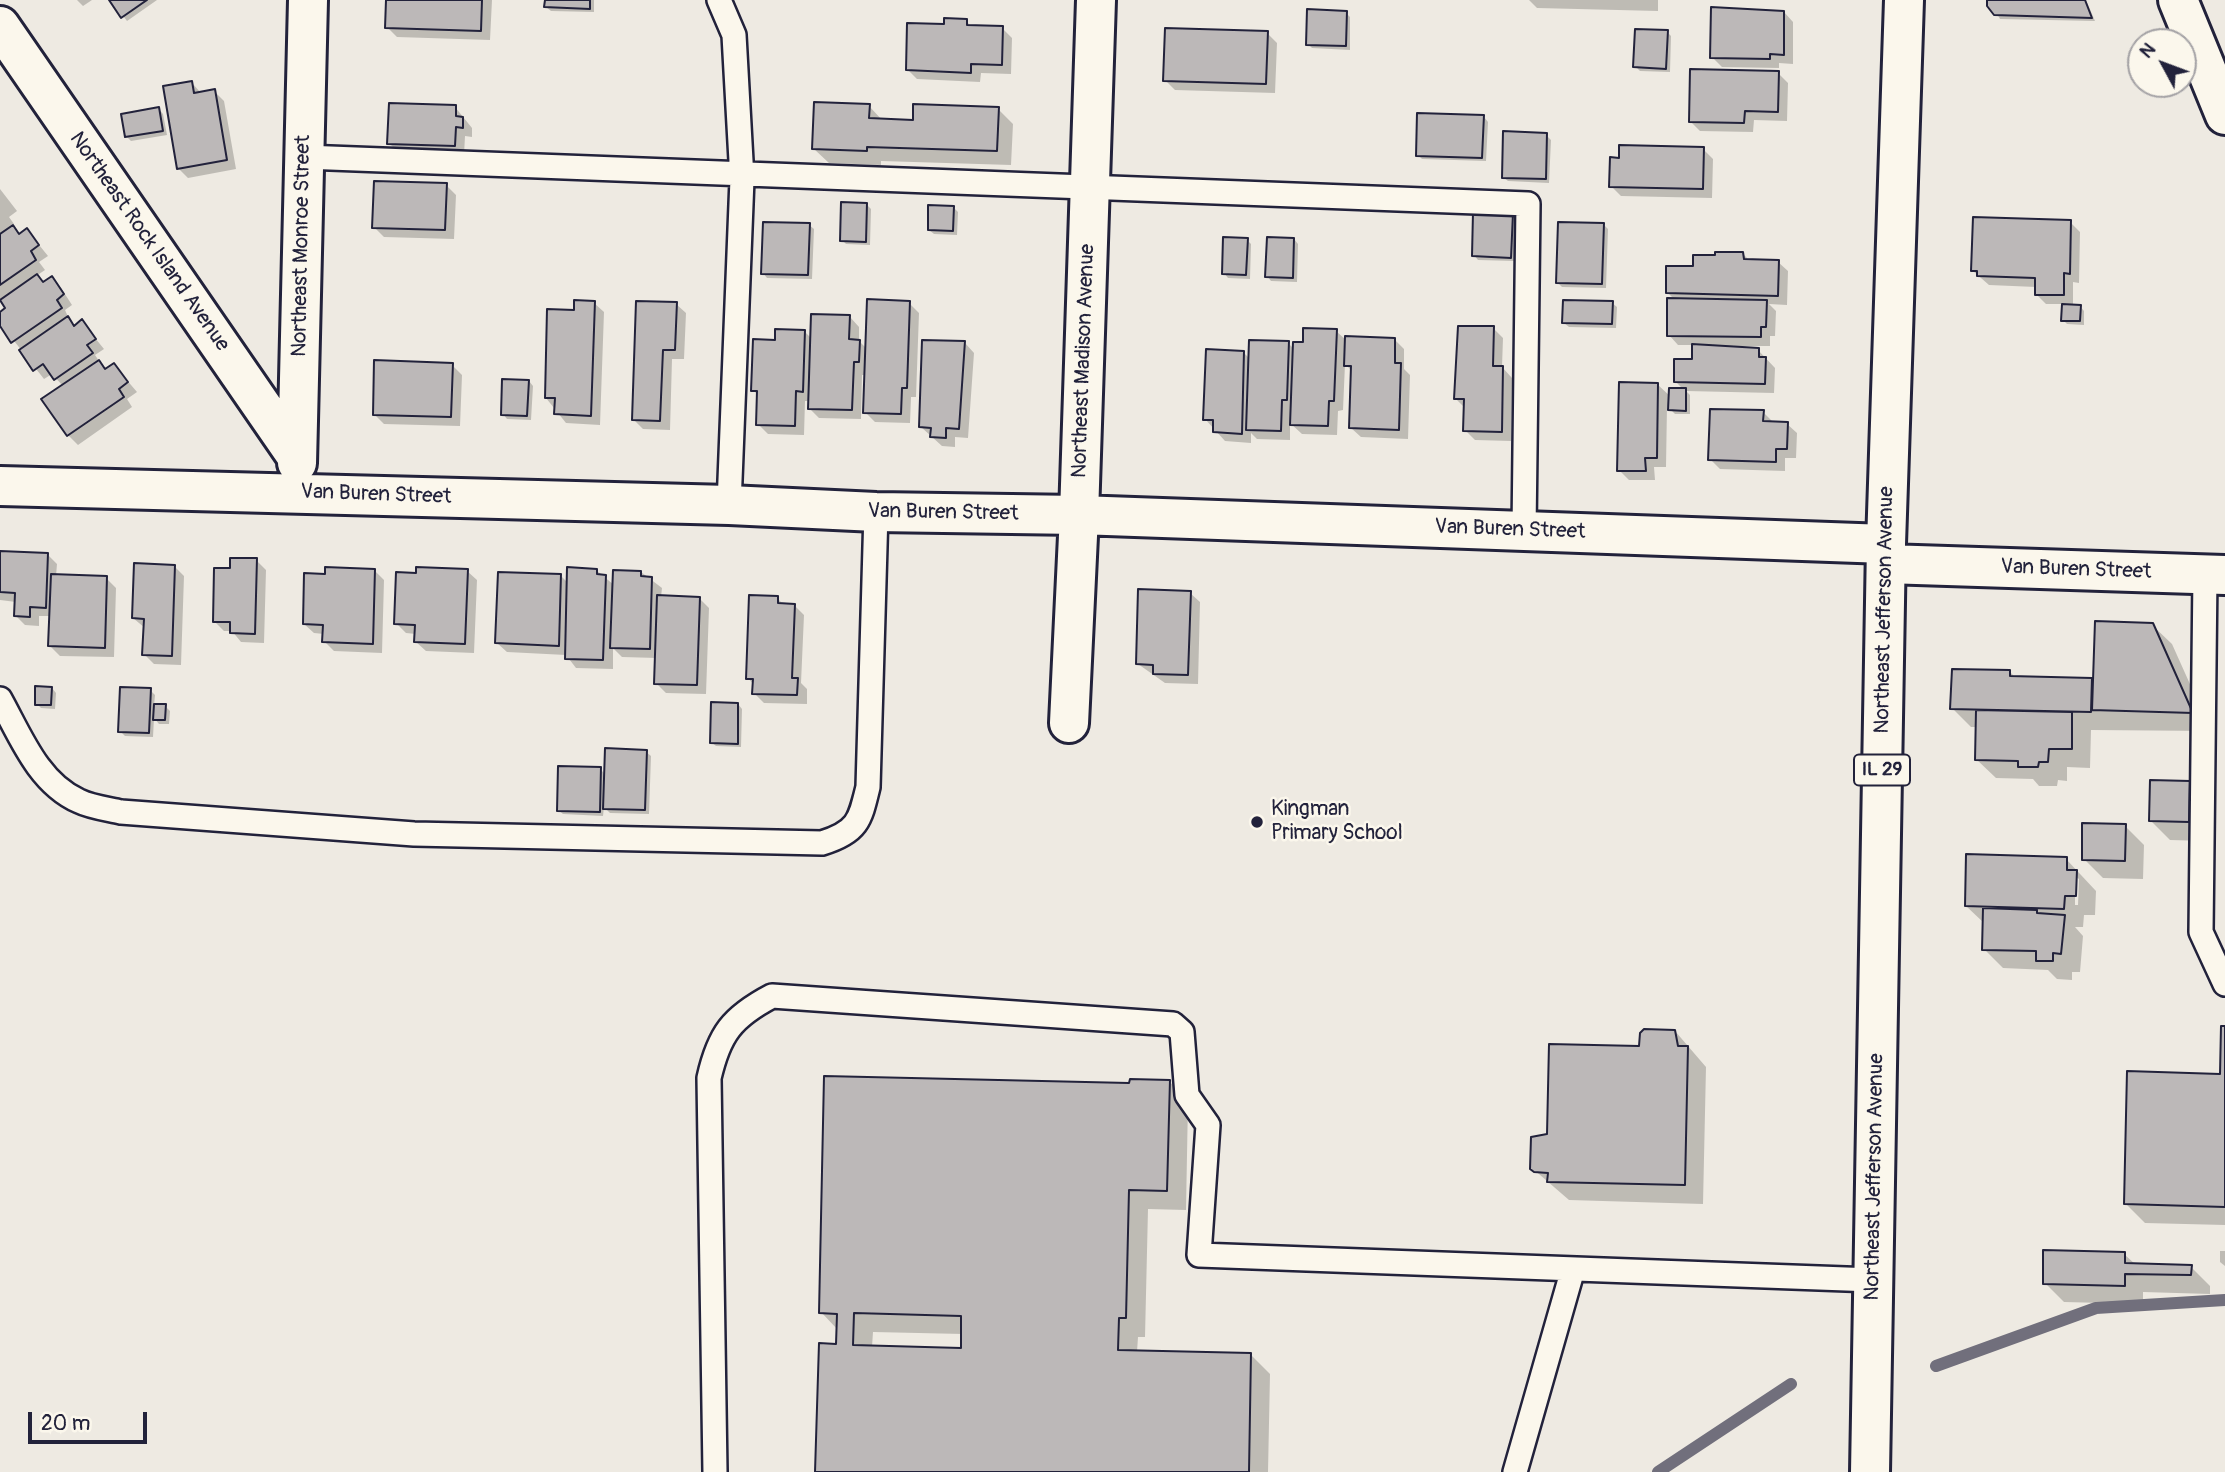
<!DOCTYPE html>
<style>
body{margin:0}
#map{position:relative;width:2225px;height:1472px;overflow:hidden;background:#eeeae2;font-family:Pangolin,sans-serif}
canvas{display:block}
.north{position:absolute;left:2127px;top:28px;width:70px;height:70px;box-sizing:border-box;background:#fbf7ec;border:2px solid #a4a2a5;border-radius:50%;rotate:311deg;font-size:19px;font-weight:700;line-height:28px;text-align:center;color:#22223b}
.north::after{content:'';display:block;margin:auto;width:24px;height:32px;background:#22223b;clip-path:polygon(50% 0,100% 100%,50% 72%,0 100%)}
.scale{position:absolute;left:28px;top:1412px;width:119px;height:32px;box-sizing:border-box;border:4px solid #22223b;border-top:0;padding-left:9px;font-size:21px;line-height:24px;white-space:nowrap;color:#22223b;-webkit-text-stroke:5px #fbf7ec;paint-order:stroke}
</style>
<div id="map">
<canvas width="2225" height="1472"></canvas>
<div class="north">N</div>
<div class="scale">20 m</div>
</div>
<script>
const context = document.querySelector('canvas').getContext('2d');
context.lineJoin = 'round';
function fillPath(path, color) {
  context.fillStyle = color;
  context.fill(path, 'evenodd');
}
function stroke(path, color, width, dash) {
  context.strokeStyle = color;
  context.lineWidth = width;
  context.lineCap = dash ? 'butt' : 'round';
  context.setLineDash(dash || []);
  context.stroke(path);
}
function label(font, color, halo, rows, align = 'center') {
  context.font = font + ' Pangolin,sans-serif';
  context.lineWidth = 5;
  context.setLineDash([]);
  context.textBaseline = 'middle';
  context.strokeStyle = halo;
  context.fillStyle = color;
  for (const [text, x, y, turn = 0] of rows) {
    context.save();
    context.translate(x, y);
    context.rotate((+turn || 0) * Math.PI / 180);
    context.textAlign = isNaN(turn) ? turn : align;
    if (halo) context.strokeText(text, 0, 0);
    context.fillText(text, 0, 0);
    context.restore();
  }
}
fillPath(new Path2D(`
 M77,0H92L83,6Z
 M111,0H157L127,21Z
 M388,0H492L490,40L397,37L387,27Z
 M546,0H594V12L551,11L546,7Z
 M1529,0H1658V11L1537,8Z
 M1989,0H2086L2095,21L2000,19Z
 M1784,12L1793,22V64L1779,63V68L1722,67L1712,57Z
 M1346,13L1350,17V50L1312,48L1308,44Z
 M966,21L972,27L1002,28L1012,38L1011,74L981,73L980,82L917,79L907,69L945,26Z
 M1667,32L1671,36L1670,72L1640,71L1635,66Z
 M1267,33L1277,43L1275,93L1175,90L1165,80Z
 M1778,73L1788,83L1787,121L1754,120L1753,132L1700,131L1690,121Z
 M192,83L201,93L214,91L224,101L236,169L188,178L178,168Z
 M869,106L883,121L914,122L998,109L1013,124L1011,165L881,161V165L829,163L814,149Z
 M455,107L472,128V137L465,136L464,155L399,153L389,143Z
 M159,109L163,114L167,135L131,141L126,136Z
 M1484,117L1488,122L1486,161L1422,159L1418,155Z
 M1546,135L1551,140L1549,183L1508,181L1503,177Z
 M1703,149L1713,159L1712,198L1621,196L1611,186Z
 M446,185L456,195L454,239L384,237L374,227Z
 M0,189L17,211L9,217L14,224L11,226L20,235L27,230L48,256L39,262L45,270L36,276L44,284L52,279L61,288L72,305L65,310L69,319L76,327L82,322L104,349L95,355L101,364L107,370L114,365L137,392L127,399L132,407L78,445L68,435L63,386L52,374L44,379L0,323V315L8,309L0,301Z
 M867,205L871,209L870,245L846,244L842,240Z
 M953,207L958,212L957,235L934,234L929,230Z
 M1512,215L1516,219L1515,261L1478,260L1474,255Z
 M2070,222L2080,232L2079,283L2073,282V306H2080L2084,311V325L2067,324L2063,320L2064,304H2046L2036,294V287L1989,285L1973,271Z
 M1603,224L1608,229L1606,288L1562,287L1558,283Z
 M809,225L814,229L812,279L767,278L763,273Z
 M1294,239L1298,244L1297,282L1271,281L1267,276Z
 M1247,240L1251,244L1250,279L1228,278L1224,273Z
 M1743,254L1750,261L1778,262L1788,271L1787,305L1769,304L1776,311L1775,336H1770V346H1740L1744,349L1758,350L1775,368L1774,393L1686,391L1690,395V414H1675L1667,406L1666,467H1654L1655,480H1629L1619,470L1657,384L1671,397L1684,390L1675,381L1693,361V345H1678L1669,335L1675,300L1668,293L1695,268Z
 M594,303L604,312L600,425L566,423L546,398L576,312Z
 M909,303L919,313L916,397H911L910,423L875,422L865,412L866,375H862L861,419L819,418L809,408L810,401H805L804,435L768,434L758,424L759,396L753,390L776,342L805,332L812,339L850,317L859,327V341L867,349Z
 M1612,303L1617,307L1616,328L1569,327L1564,323Z
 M676,304L686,313L684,359H672L670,430L643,429L634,420Z
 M1493,328L1503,338L1502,367L1512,378L1511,441L1475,440L1465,430V408L1456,399Z
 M1336,331L1347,341L1395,340L1404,349V369L1410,375L1408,439L1361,437L1351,428L1352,371L1345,364L1343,410L1338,411L1337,435L1302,434L1290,423V440L1257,439L1251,433V443L1225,441L1205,419L1244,353L1250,359L1288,343L1294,349Z
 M965,343L974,353L968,438L955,437V447L942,446L921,427Z
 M452,365L462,375L460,426L384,424L374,414Z
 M529,381L533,386L531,420L507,419L503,414Z
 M1763,412L1773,422L1787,424L1797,433L1796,458H1785V471L1720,469L1710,459Z
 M0,553L47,554L57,564L56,576L106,578L116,588L114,657L60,656L50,646L51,616H39V626L25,625L15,615L16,602L0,600Z
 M256,560L266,570L264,643L241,642L232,631H224L214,621L231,570Z
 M174,566L184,576L181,665L154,664L144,654L145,628L133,618Z
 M596,570L614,585L641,572L662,588L661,597L699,598L709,608L706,694L666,693L656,683L657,658L622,657L613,648V669L576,668L566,655L507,652L497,643L560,575L569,584Z
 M375,571L384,580L382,653L334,651L324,641V634L314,633L304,624L327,575Z
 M467,571L477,580L474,653L426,651L416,642V634L406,633L396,623L417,574Z
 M1190,593L1200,602L1198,684L1165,683L1138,664Z
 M777,598L784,605H794L804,615L801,683L807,689V704L764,703L754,693V685L748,678Z
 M2152,625L2172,644L2211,731L2091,730L2090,768L2067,767V781L2058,780L2057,786H2039L2033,779L1996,778L1976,759L1977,727H1971L1952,708L2010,672L2016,678L2095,680Z
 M52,688L56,693L55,709L41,708L37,704Z
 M150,690L155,695L154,706H165L170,711L169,724H159L154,718L153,737L125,736L120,731Z
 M738,704L742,709L741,747L716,746L711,742Z
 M646,752L651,756L649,814L610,813L604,807L603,816L563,814L558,810L600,769L606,775Z
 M2189,783L2208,802L2207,841L2170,840L2151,821Z
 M2125,826L2144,845L2143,879L2103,878L2084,859Z
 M2066,859L2096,891L2095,915H2084L2083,927H2075L2083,936L2080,972H2072V980L2057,979L2048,970L2003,968L1984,949V923L1966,906ZM2075,876L2079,879L2078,905H2075Z
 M2225,1028V1225L2145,1223L2126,1204L2222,1075Z
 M1675,1031L1706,1067L1703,1204L1569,1200L1532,1168L1641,1048Z
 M1169,1081L1188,1101L1186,1210L1148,1209L1145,1337H1138L1137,1352L1251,1355L1270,1374L1268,1472H817L838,1346V1330L821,1312L1131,1085ZM873,1332L963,1334L962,1349L872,1347Z
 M2220,1251H2225V1266L2220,1262Z
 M2124,1254L2136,1265L2191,1267L2210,1286V1294L2143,1292V1304L2064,1302L2045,1283Z`), '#0003');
stroke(new Path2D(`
 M1936,1366L2096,1308L2225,1300
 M1658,1472L1791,1384`), '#716f7c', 12);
const building = new Path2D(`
 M109,0H147L121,18Z
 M386,0H482L481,31L385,28Z
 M545,0H590V9L544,7Z
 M1987,0H2085L2092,18L1994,15L1987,6Z
 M1711,7L1784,11V55L1770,54V59L1710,58Z
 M1307,9L1347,11L1346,46L1306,45Z
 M944,18L967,19V25L1003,26L1002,65L971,64V73L906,70L907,23L944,24Z
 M1165,28L1268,31L1266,84L1163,81Z
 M1635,29L1668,30L1666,69L1633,67Z
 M1690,69L1779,71L1778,112L1745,111L1744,123L1689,122Z
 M192,81L194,93L215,89L227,160L177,169L163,86Z
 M814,102L870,104L869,118L913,120V104L999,107L997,151L867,147V151L812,149Z
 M389,103L456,105V116L463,117V128L456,127L455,146L387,144Z
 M159,107L163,131L125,137L121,114Z
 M1417,113L1484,115L1482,158L1416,156Z
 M1503,131L1547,133L1546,179L1502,178Z
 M1619,145L1704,147L1703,189L1609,187L1610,157L1619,158Z
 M374,181L447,183L445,230L372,228Z
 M841,202L867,203L866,242L840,241Z
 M928,205L954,206L953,231L928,230Z
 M1473,212L1513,213L1511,258L1472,256Z
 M1973,217L2071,220L2070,274L2064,273V295H2035V278L1977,276V271H1971Z
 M763,222L810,223L808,275L761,274Z
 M1558,222L1604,223L1602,284L1556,283Z
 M13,225L19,234L27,228L39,245L31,251L36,260L0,285V234Z
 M1223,237L1248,238L1246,275L1222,274Z
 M1267,237L1294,238L1293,278L1265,277Z
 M1715,252H1743L1744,259L1779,260L1778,296L1666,293V266H1693V255H1715Z
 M37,274L43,282L52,276L64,294L57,300L62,308L11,343L0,326V312L5,308L0,300Z
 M1667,298L1767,300L1766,327H1761V337L1667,336Z
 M867,299L910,301L907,388H902L901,414L863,413Z
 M574,300L595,301L591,416L554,414L555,398H545L547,309L574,310Z
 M1563,300L1613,301L1612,324L1562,323Z
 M636,301L677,302L675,350H663L660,421L632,420Z
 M2062,304L2081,305L2080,321H2061Z
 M811,314L850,315L849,339L860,340L859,362H854L852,410L808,409Z
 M68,316L74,326L82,319L96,339L87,345L93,353L54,380L43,364L33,371L19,350Z
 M1458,326H1494L1493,366H1503L1502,432L1463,431L1464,399H1454Z
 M1303,328L1337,329L1334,401H1329L1328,426L1290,425L1293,342H1303Z
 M775,329L805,330L803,392L796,391L795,426L756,425L757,391H751L753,339L775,340Z
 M1345,336L1395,338V363H1401L1399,430L1349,428L1351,366H1344Z
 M922,340L965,341L959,429L946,428V438L930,437L931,428L919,427Z
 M1249,340L1289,341L1287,400H1282L1281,431L1246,430Z
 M1692,344L1759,348V357H1766L1765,384L1674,382V359H1692Z
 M1206,349L1244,351L1242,434L1213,432V420H1203Z
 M99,360L105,369L114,363L128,382L119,389L124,397L67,436L41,399Z
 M374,360L453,363L451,417L373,415Z
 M502,379L529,380L527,416L501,415Z
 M1619,382L1658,383L1657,458H1645L1646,471H1617Z
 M1669,388H1686V411L1668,410Z
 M1710,409L1764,410L1763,421L1788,422L1787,449H1776V462L1708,460Z
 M0,551L48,553L46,608L30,607V617L14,616L15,593L0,592Z
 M230,558H257L255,634L230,633V622H213L214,568H230Z
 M134,563L175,565L172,656L142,655L144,619L132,618Z
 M325,567L375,569L373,644L322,642L323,625L303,624L304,573L325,574Z
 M416,567L468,569L465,644L414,642L415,625L394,624L396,572L416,573Z
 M567,567L597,569V574L606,575L603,660L565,659Z
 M613,570L641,571V576L652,577L650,649L610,648Z
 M498,572L561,574L559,646L495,643Z
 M51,574L107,576L105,648L48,646Z
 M1138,589L1191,591L1188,675L1153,674V665L1136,664Z
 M657,595L700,597L697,685L654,684Z
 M749,595L778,596V603L795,604L792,678H798L797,695L752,694L753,679H746Z
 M2095,621L2153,623L2193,713L2092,710Z
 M1952,669L2010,670V676L2092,678L2091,712L1950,709Z
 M35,686L52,687L51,705H35Z
 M120,687L151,688L149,733L118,732Z
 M711,702L738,703V744L710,743Z
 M154,704H166L165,720H153Z
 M1976,710L2072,712V749H2049L2048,762H2039L2038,767H2018V761L1975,760Z
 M605,748L647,750L645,810L603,809Z
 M558,766L601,767L600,812L557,811Z
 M2150,780L2190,781L2189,822L2149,821Z
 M2082,823L2126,824L2125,861L2082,860Z
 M1966,854L2067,857V870H2077L2076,896H2065L2064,909L1965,906Z
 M1983,908L2037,910V913L2065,915L2061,954L2053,953V961H2036V951L1982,950Z
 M2221,1026H2225V1207L2124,1204L2127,1071L2220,1074Z
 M1644,1029L1675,1030L1678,1046H1688L1685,1185L1547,1182L1548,1173L1534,1172L1530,1169L1531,1137L1547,1134L1549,1044L1639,1046L1640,1033Z
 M824,1076L1129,1083L1130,1079L1170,1080L1167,1191L1129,1190L1126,1318H1119L1118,1350L1251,1353L1249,1472H815L819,1343L836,1344L837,1314L819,1313ZM854,1313L961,1316V1348L853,1345Z
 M2043,1250L2125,1252V1263L2192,1265L2191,1275L2125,1274V1286L2043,1284Z`);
fillPath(building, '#bcb8b8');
stroke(building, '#22223b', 2);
const lane = new Path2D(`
 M719,0L734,35L742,179L729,505
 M304,157L1528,204L1524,531
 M2205,574L2201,932L2225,984
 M0,699C20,735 38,783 79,801C91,807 108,809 121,812L414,834L822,843C858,832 860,820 868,787L876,512
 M715,1472L709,1078C719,1034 732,1017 772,996L1173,1024L1182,1032L1187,1095L1208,1125L1199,1255L1873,1280
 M1515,1472L1573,1269`);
const street = new Path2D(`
 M0,26L297,457
 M297,463L308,0
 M0,486L729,505L876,512L1079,515L1886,544
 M1886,564L2225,575
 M1069,723L1079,515L1096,0`);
const primary = new Path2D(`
 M2178,0L2225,115
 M1870,1472L1886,544L1904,0`);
stroke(lane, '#22223b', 28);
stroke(street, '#22223b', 44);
stroke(primary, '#22223b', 44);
stroke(lane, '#fbf7ec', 23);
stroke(street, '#fbf7ec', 38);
stroke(primary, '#fbf7ec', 38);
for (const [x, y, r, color] of [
 [1257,822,7,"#22223b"]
]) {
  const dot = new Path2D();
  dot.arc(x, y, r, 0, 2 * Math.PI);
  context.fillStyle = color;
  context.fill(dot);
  stroke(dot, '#fbf7ec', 2.5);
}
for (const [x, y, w] of [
 [1882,770,56]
]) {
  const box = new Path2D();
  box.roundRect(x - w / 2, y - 15.5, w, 31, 5);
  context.fillStyle = '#fbf7ec';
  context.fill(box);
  stroke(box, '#22223b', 2);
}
label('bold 19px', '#22223b', null, [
 ["IL 29",1882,770]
]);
label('21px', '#22223b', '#fbf7ec', [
 ["Northeast Rock Island Avenue",149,242,55],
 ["Northeast Monroe Street",302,246,-89],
 ["Northeast Madison Avenue",1084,361,-88],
 ["Van Buren Street",376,495,2],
 ["Van Buren Street",943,513,1],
 ["Van Buren Street",1510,530,2],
 ["Van Buren Street",2076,570,2],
 ["Northeast Jefferson Avenue",1885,610,-89],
 ["Northeast Jefferson Avenue",1875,1177,-89]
]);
label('21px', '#22223b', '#fbf7ec', [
 ["Kingman",1271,810],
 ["Primary School",1271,834]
], 'left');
</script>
